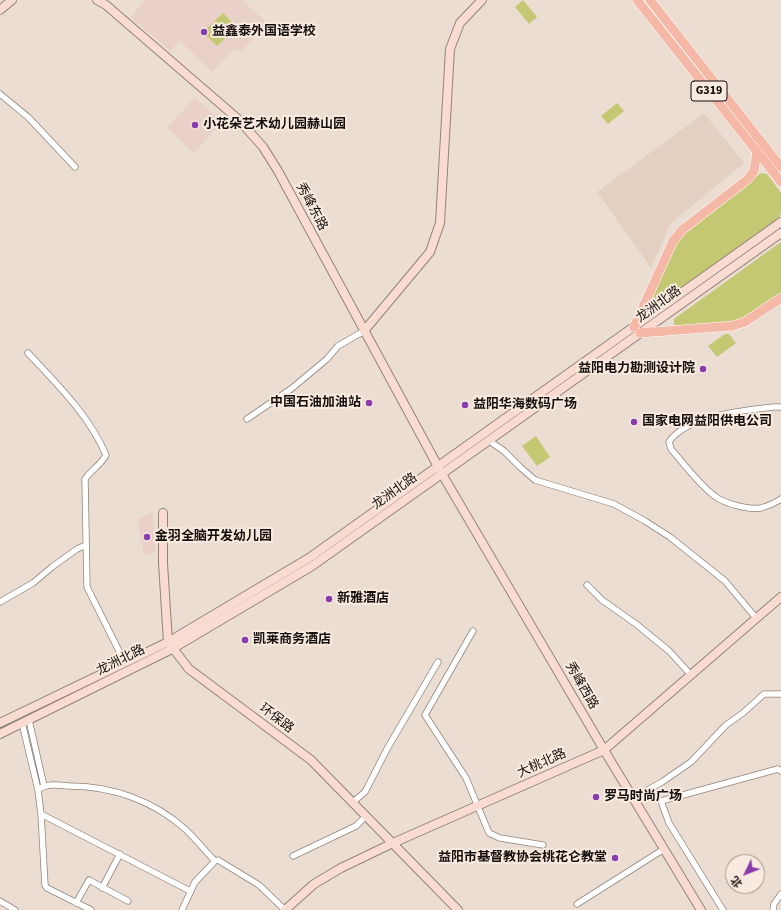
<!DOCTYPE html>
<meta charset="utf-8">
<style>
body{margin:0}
#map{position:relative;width:781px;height:910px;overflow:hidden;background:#ebddd2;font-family:"Source Sans 3","Noto Sans SC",sans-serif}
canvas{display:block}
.north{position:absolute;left:725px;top:854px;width:40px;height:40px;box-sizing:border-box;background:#f8eadf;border:1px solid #9d928b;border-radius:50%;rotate:227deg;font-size:11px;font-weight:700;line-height:16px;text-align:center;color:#140f0c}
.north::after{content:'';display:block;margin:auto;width:14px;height:18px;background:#883cae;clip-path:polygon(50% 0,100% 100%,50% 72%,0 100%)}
</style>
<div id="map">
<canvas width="781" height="910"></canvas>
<div class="north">北</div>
</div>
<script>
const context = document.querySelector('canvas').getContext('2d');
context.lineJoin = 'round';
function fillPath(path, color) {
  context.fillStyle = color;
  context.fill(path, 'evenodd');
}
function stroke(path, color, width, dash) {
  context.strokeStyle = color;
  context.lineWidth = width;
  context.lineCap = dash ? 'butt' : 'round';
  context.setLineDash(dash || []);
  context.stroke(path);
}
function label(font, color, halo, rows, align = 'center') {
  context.font = font + ' "Source Sans 3","Noto Sans SC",sans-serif';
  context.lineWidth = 4;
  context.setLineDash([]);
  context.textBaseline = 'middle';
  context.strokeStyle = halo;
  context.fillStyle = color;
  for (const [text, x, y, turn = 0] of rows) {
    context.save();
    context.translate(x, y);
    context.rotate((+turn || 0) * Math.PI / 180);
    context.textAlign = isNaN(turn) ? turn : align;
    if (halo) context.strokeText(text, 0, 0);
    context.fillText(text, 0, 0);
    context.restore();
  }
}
fillPath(new Path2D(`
 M704,113L744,163L670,224L651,268L597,192Z`), '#e3d0c0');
fillPath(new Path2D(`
 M145,0H242L267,23L242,51L234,49L212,72L180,41L170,51L131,17Z
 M195,97L222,122L194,153L167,128Z
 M153,512L155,553L144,555L137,520Z`), '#e9d0c8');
fillPath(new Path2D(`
 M523,0L537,17L529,24L515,7Z
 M223,13L237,27L217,46L203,32Z
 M617,103L624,111L608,124L601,116Z
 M761,173L767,174L781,193V213L779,218L663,301H656L653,297L675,241L683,232Z
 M781,242V295L743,321L677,326L674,324V319Z
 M725,334H729L736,343L717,357L708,346Z
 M536,436L550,457L537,466L522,446Z`), '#c5c873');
const street = new Path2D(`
 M0,94L28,117L75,167
 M28,353C57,384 89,415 106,455C102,464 91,470 85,479L87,587L125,663
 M781,407H774C745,410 686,416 669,442L671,449C683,463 701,487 716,497C726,504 749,510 761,508C768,506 775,503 781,499
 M247,419L291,389L327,359L338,346L364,331
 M488,440L504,451L520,467L535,480L614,504L645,521L670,537L725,581L756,618
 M587,585L602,600L636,624L669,651L691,675
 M0,602L33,583L52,567L77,549L86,545
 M473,631L425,715L466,778L489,833L500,838L543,845
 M29,720L44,786
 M22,723L38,790L41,814L45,885L47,888L91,910
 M38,790C47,783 59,785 70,786C112,786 154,801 185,829C196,839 205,851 215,861
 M633,798L662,782L691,762L726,725L743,713L764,694H781
 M353,802L365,792L387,749L438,662
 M41,814L190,891
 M293,856L356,826L366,816
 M102,888L120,854
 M0,901L15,910
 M76,903L89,880L128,901
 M577,904L664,849
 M182,910L195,882L215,861L218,860L259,885L285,910
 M723,910L669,823L661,801L778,769L781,771
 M773,910L774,904L781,894`);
const secondary = new Path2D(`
 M97,0L106,5L238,119L263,147L278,171L442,474L604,750L701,910
 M0,10L12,0
 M364,331L430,252L440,223L450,49L460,23L482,0
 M163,513V563L168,642L189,669L311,760L458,910
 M0,723L168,642L309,558L781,222
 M0,734L172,649L312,566L781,233
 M285,910L314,884L341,868L393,843L604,750L781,597`);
const primary = new Path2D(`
 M637,0L781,182
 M650,0L781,167
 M634,327L673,241L683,229L748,179L754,171L757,151
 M640,333L732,326L745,322L781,298`);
stroke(street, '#90847a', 7);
stroke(secondary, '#90847a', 10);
stroke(primary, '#fff', 10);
stroke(street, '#fff', 5.5);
stroke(secondary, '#fadbd2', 8);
stroke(primary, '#f5b7a6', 9);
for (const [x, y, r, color] of [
 [204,32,4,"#883cae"],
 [195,125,4,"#883cae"],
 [703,369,4,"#883cae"],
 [369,403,4,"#883cae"],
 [465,405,4,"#883cae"],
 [634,422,4,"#883cae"],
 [147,537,4,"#883cae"],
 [329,599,4,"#883cae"],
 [245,640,4,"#883cae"],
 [596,797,4,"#883cae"],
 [615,858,4,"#883cae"]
]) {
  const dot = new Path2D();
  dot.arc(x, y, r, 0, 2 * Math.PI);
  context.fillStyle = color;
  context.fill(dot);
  stroke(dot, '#f8eadf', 1.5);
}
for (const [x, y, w] of [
 [709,91,36]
]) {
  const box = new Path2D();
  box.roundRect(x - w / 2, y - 10, w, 20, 3);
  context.fillStyle = '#f8eadf';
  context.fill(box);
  stroke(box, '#140f0c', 1);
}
label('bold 12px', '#140f0c', null, [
 ["G319",709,91]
]);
label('bold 13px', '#140f0c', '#f8eadf', [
 ["益鑫泰外国语学校",212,32],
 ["小花朵艺术幼儿园赫山园",203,125],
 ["益阳电力勘测设计院",695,369,"right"],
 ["中国石油加油站",361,403,"right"],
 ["益阳华海数码广场",473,405],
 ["国家电网益阳供电公司",642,422],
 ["金羽全脑开发幼儿园",155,537],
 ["新雅酒店",337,599],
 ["凯莱商务酒店",253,640],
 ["罗马时尚广场",604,797],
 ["益阳市基督教协会桃花仑教堂",607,858,"right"]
], 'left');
label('13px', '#140f0c', '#f8eadf', [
 ["秀峰东路",311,207,62],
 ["龙洲北路",659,305,-36],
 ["龙洲北路",395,492,-36],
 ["龙洲北路",121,661,-26],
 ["秀峰西路",581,686,60],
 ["环保路",276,719,37],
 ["大桃北路",542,764,-24]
]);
</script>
